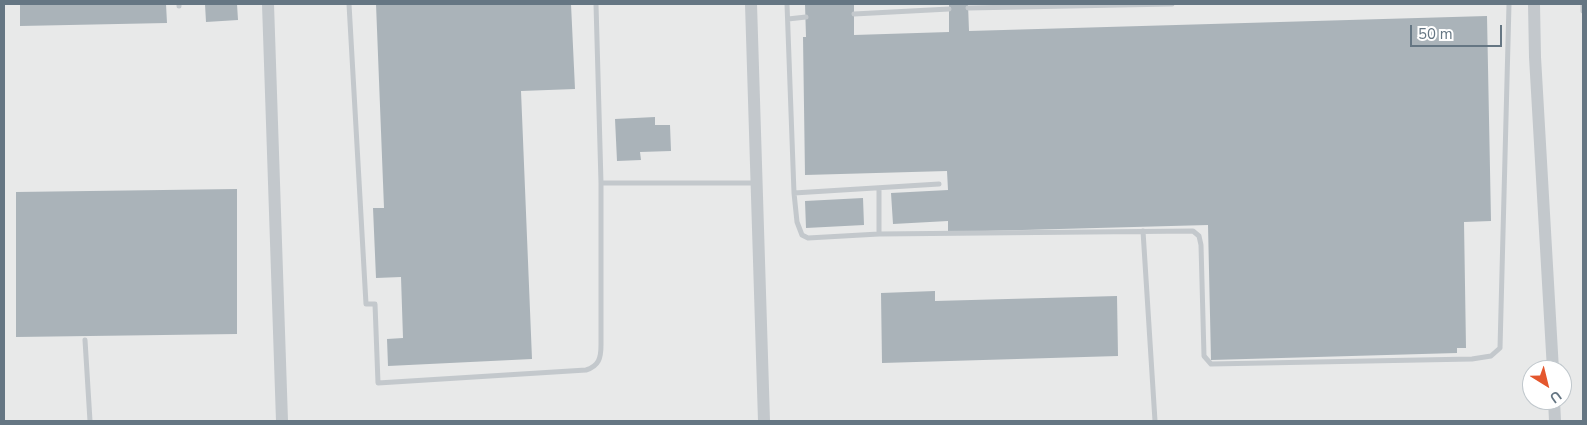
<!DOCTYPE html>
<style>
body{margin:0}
#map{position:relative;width:1587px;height:425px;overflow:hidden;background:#fafaf8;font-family:"Nunito Sans",sans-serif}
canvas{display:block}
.frame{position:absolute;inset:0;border:5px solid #657683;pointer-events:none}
.north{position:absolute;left:1522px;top:360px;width:50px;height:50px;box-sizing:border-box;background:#fff;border:1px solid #c1c8cd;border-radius:50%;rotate:144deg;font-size:14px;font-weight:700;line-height:20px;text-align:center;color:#657683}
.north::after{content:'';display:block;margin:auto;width:18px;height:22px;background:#e4572e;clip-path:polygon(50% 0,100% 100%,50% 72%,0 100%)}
.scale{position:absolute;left:1410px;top:25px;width:92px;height:22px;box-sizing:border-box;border:2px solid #657683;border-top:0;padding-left:6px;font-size:15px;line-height:18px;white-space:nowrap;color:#657683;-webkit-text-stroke:4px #fff;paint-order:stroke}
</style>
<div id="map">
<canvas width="1587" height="425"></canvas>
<div class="frame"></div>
<div class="north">U</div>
<div class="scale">50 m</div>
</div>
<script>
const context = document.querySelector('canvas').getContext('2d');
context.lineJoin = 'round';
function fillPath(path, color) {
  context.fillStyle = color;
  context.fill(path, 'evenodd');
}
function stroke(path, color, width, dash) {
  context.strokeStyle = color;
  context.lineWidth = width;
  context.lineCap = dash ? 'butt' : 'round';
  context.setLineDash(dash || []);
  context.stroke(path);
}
fillPath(new Path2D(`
 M4,4H1583V421H4ZM1532,370H1562V400H1532Z`), '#e8e9e9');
fillPath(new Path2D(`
 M20,4H166L167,23L20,26Z
 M205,4H237L238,20L206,22Z
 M376,4H571L575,89L521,91L532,359L388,366L387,339L403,338L401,277L376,278L373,208H384Z
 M805,4H854V35L949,32V4H968L969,31L1487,16L1491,221L1464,222L1466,348H1457V353L1211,360L1208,225L948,232V221L893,224L891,193L948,190L947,171L805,175L803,37H806Z
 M655,117V125H670L671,151L640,152L641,160L617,161L615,119Z
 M237,189V334L16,337V192Z
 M863,198L864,225L806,228L805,201Z
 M935,291V301L1117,296L1118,356L882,363L881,293Z`), '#aab3b9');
stroke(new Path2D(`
 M179,4V6
 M349,4L366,304H375L378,383L586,370C599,366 601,358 601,345V183L596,4
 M787,4L794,193L797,222L802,235L808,238L879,234L1193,231L1199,236L1201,245L1204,356L1211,364L1472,359L1491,356L1500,348L1509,4
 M1583,4V11
 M968,8L1172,4
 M854,14L949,9
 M788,19L806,17
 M601,183H755
 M879,188V234
 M794,193L939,184
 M1143,231L1155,421
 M85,340L90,421`), '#c3c8cc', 5);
stroke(new Path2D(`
 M268,4L282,421
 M751,4L764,421
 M1534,4L1535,57L1553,370
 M1554,400L1555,421`), '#c3c8cc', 12);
</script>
